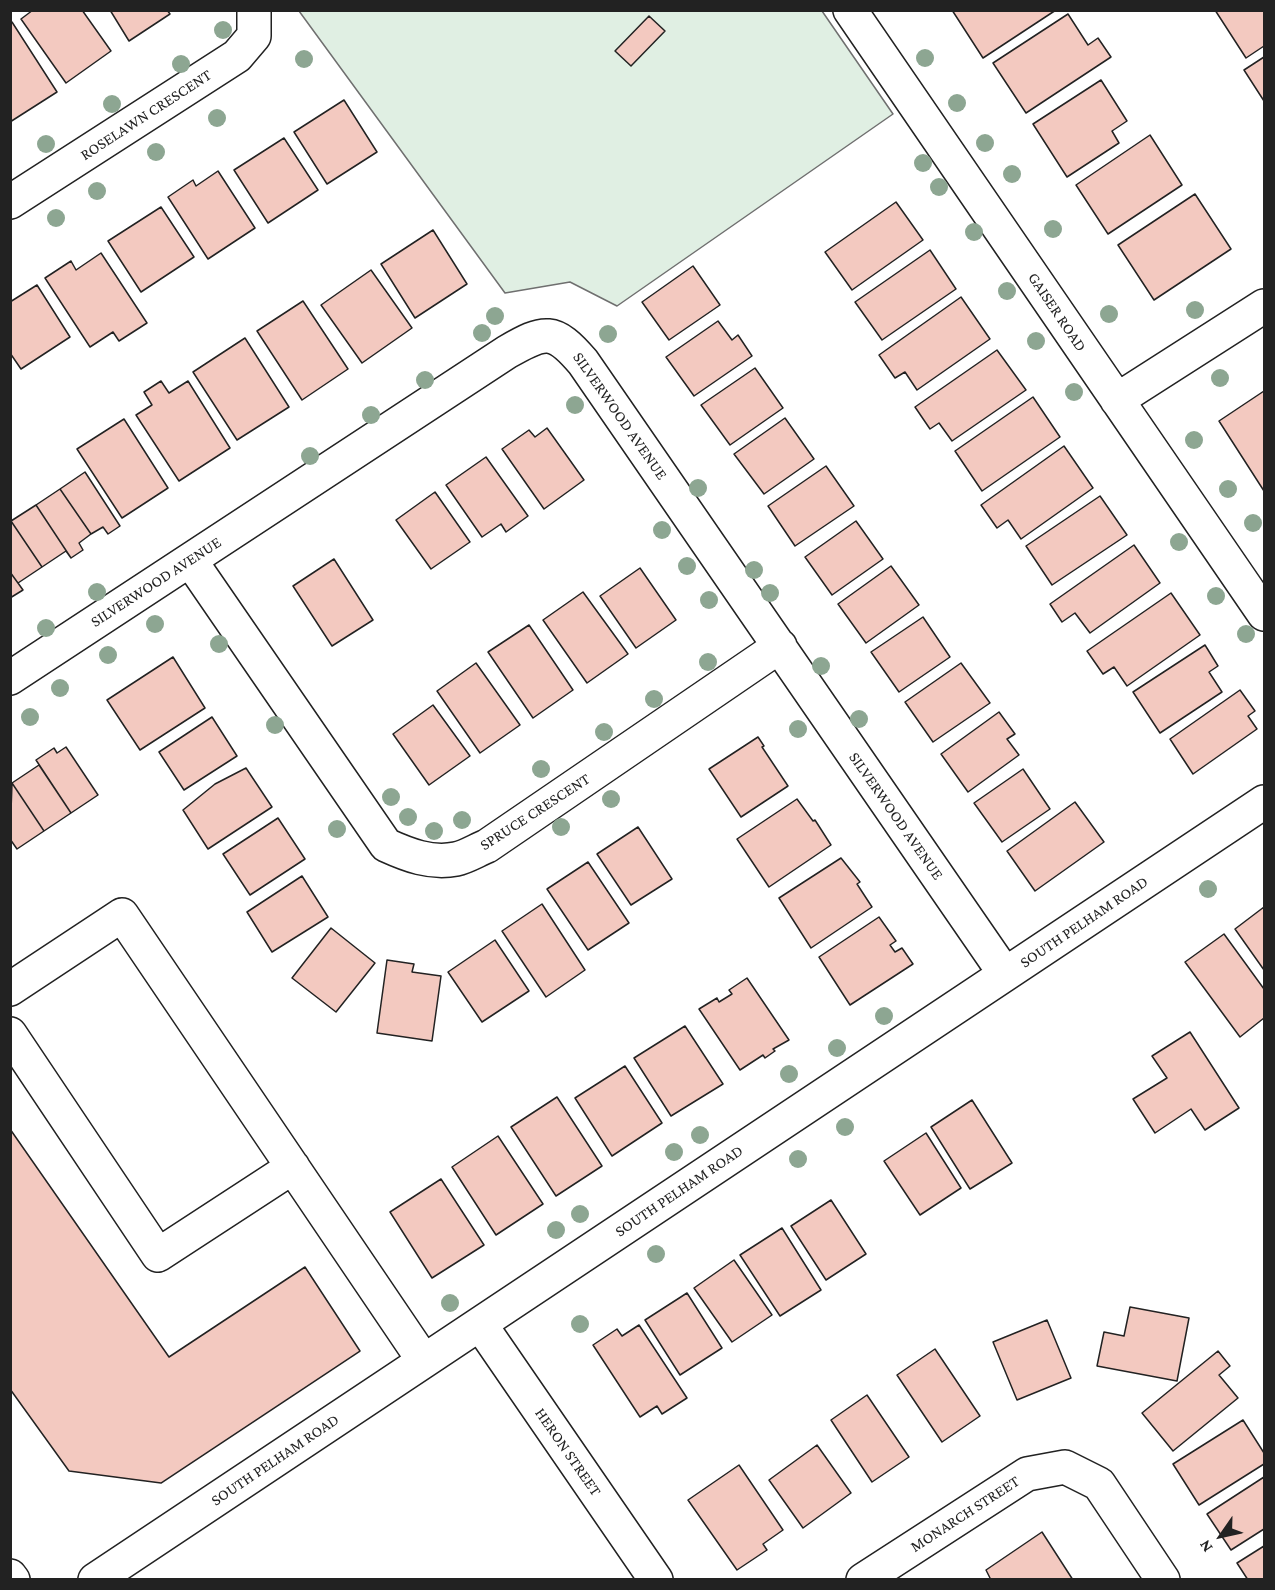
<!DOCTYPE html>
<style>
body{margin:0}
#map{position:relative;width:1275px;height:1590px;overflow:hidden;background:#fff;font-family:"Crimson Pro",serif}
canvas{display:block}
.frame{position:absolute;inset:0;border:12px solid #222;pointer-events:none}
.north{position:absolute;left:1191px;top:1506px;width:60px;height:60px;-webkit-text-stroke:4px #fff;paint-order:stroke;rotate:236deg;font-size:16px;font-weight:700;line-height:24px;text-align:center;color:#222}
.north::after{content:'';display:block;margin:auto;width:21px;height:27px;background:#222;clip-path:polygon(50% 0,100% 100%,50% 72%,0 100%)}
</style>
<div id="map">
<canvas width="1275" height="1590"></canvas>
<div class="frame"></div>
<div class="north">N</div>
</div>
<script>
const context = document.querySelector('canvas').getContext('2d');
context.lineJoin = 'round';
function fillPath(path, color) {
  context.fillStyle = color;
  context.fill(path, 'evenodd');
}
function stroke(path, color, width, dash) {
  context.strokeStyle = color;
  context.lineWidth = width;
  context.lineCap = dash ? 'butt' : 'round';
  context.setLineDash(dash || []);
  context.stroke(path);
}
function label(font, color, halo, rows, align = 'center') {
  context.font = font + ' "Crimson Pro",serif';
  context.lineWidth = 4.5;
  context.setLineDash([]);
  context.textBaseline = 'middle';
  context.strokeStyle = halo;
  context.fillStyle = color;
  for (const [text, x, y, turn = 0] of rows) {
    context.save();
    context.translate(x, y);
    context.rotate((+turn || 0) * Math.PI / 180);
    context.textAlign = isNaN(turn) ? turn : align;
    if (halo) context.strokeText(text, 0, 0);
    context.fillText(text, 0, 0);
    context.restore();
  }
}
const green = new Path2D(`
 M299,11H822L893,114L617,306L570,282L505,293Z`);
fillPath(green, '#e0efe3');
stroke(green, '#6f6f6f', 1.5);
const building = new Path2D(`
 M33,10H82L111,51L66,83L21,19Z
 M110,10H167L170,14L129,41Z
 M952,10H1056L983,58Z
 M1215,10H1264V46L1246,58Z
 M1068,14L1088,45L1098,38L1111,57L1026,113L993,63Z
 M649,16L665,31L631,66L615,51Z
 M12,22L57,92L10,122V24Z
 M1264,57V101L1244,70Z
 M1101,80L1127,121L1112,131L1119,143L1067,177L1033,124Z
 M344,100L377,152L327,184L294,132Z
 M1150,135L1182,185L1108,234L1076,185Z
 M284,138L318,190L268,223L234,170Z
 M218,171L255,228L208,259L168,197L193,180L196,186Z
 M1195,194L1231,249L1154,300L1118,245Z
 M896,202L923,240L852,290L825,252Z
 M161,207L194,257L141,292L108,241Z
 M433,230L467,284L415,318L381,264Z
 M930,250L956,289L882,340L855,302Z
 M101,253L147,323L119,341L113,332L90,347L45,278L71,261L76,270Z
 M693,266L720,305L669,340L642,302Z
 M371,270L412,328L362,363L321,305Z
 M37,285L70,337L21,369L10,353V302Z
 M961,297L990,339L917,390L905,372L895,378L879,355Z
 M303,301L348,369L302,400L257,331Z
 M718,321L732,340L738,335L752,356L694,396L666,357Z
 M245,338L289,407L237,440L193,372Z
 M997,350L1026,390L952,441L939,423L930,429L915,407Z
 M755,368L783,408L730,445L701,405Z
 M161,381L169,393L188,381L230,448L179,481L136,415L152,405L144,392Z
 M1264,391V491L1219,421Z
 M1033,397L1060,437L982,491L955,451Z
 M785,418L814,459L764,494L734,454Z
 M124,419L168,488L122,518L77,449Z
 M547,428L584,480L544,509L502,449L529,430L535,437Z
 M1064,446L1093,488L1021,539L1008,520L997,528L981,505Z
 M486,457L528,516L506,532L501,524L482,537L446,485Z
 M826,466L854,506L795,546L768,506Z
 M85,472L120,526L108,534L103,527L91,534L60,489Z
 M60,489L91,534L79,543L83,550L71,558L36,505Z
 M435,492L470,542L431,569L396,520Z
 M1100,496L1127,535L1052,585L1026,546Z
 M36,505L71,558L66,551L42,567L11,521Z
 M11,521L42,567L18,583L23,590L10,572Z
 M856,521L883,559L832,595L805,557Z
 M1134,545L1160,583L1090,633L1075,613L1062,622L1050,604Z
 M334,559L373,620L332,646L293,586Z
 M891,566L919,605L866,643L838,604Z
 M640,568L676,620L636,648L600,596Z
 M10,572L23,590L10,598Z
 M583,592L628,654L587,683L543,620Z
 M1171,593L1200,635L1127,686L1114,667L1103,674L1087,651Z
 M923,617L950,657L899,692L871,652Z
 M529,625L573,690L533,718L488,652Z
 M1205,645L1218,666L1209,672L1222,692L1160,733L1133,692Z
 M173,657L205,708L140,750L107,700Z
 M476,663L520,725L480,753L437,691Z
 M961,663L990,703L933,742L905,702Z
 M1240,690L1255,711L1248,716L1257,729L1193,774L1170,739Z
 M433,705L470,756L429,785L393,734Z
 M999,712L1015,734L1007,739L1019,755L968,792L941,754Z
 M212,717L237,756L184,790L159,752Z
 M758,737L764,746L762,747L788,786L741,817L709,769Z
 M66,747L98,795L71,813L36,760L54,748L57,753Z
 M39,765L71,813L44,831L12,783Z
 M246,768L272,807L208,849L183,810L215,784Z
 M1023,769L1050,809L1002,842L974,803Z
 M12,783L44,831L17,849L10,839Z
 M797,799L813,821L815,820L831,845L769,887L737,839Z
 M1075,802L1104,842L1035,891L1007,851Z
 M278,818L305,859L250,895L223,854Z
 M638,827L672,879L631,905L597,854Z
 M841,858L860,882L857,884L872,907L811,948L779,898Z
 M588,862L629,923L588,950L547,889Z
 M302,876L328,917L272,952L247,912Z
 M542,904L585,970L546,997L502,931Z
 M1264,907V970L1235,929Z
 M879,917L896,941L890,945L895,952L902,948L913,964L850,1005L819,957Z
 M331,928L375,963L336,1012L292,978Z
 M1224,934L1264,989V1018L1240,1037L1185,962Z
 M495,940L529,991L482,1022L448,972Z
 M387,960L414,964L412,972L441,976L432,1041L377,1033Z
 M747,978L789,1040L773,1049L775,1051L765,1058L763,1055L740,1070L699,1009L717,998L719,1002L732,994L729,990Z
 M685,1026L723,1084L671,1116L634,1058Z
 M1190,1032L1239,1108L1205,1130L1191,1109L1155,1133L1133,1099L1167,1078L1152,1056Z
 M625,1066L662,1123L612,1156L575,1098Z
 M557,1097L602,1166L556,1196L511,1127Z
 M972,1100L1012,1163L970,1189L931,1127Z
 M10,1129L169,1357L305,1267L360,1351L161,1483L69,1471L10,1389Z
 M926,1133L961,1188L920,1215L884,1161Z
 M498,1136L543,1204L496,1235L452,1167Z
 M441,1179L484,1245L432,1278L390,1212Z
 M831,1200L866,1254L826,1280L791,1226Z
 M782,1228L821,1290L780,1316L740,1255Z
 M734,1260L772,1315L732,1342L694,1288Z
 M687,1293L722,1348L680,1375L645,1320Z
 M1130,1307L1189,1318L1177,1381L1097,1366L1104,1332L1124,1336Z
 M1047,1320L1071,1378L1017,1400L993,1342Z
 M639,1325L687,1398L662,1414L657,1406L640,1417L593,1345L617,1329L622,1336Z
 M935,1349L980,1416L942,1442L897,1375Z
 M1218,1351L1230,1366L1219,1375L1238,1398L1173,1451L1142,1413Z
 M867,1395L909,1457L872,1482L831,1420Z
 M1243,1420L1264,1453V1464L1199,1505L1173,1464Z
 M817,1445L851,1493L803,1528L769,1480Z
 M739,1465L783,1530L763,1544L767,1550L737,1570L688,1500Z
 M1264,1477V1529L1231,1550L1207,1514Z
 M1042,1532L1073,1580H991L986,1570Z
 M1264,1546V1580H1248L1237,1563Z`);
fillPath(building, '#f3c9c0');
stroke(building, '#222', 1.5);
const minor = new Path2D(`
 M850,10L1264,614
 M10,202L237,56L254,36V10
 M1117,400L1264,306
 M190,560L386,845C408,855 431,864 456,859C466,857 477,850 487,846L780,646
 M10,678L507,352C545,330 554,328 583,362L1005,974
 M10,989L122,915L424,1361
 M10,1034L158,1255L293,1167
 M480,1324L656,1580
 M95,1580L1264,802
 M863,1580L1027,1474L1065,1467L1099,1484L1163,1580`);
const major = new Path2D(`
 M10,1576L13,1580`);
stroke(minor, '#222', 36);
stroke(major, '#222', 36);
stroke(minor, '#fff', 33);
stroke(major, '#fff', 33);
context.fillStyle = '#8da692';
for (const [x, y] of [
 [223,30],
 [925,58],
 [304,59],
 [181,64],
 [957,103],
 [112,104],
 [217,118],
 [985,143],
 [46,144],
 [156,152],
 [923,163],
 [1012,174],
 [939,187],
 [97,191],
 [56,218],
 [1053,229],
 [974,232],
 [1007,291],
 [1195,310],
 [1109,314],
 [495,316],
 [482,333],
 [608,334],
 [1036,341],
 [1220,378],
 [425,380],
 [1074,392],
 [575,405],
 [371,415],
 [1194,440],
 [310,456],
 [698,488],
 [1228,489],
 [1253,523],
 [662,530],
 [1179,542],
 [687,566],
 [754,570],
 [97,592],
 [770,593],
 [1216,596],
 [709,600],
 [155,624],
 [46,628],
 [1246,634],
 [219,644],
 [108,655],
 [708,662],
 [821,666],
 [60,688],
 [654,699],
 [30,717],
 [859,719],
 [275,725],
 [798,729],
 [604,732],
 [541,769],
 [391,797],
 [611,799],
 [408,817],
 [462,820],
 [561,827],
 [337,829],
 [434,831],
 [1208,889],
 [884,1016],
 [837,1048],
 [789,1074],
 [845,1127],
 [700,1135],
 [674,1152],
 [798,1159],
 [580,1214],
 [556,1230],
 [656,1254],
 [450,1303],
 [580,1324]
]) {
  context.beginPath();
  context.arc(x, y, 9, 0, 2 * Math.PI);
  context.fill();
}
label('16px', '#222', '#fff', [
 ["ROSELAWN CRESCENT",146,115,-33],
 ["GAISER ROAD",1057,312,56],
 ["SILVERWOOD AVENUE",620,416,55],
 ["SILVERWOOD AVENUE",156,582,-33],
 ["SPRUCE CRESCENT",535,812,-33],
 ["SILVERWOOD AVENUE",896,816,55],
 ["SOUTH PELHAM ROAD",1084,922,-34],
 ["SOUTH PELHAM ROAD",679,1191,-34],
 ["HERON STREET",568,1452,55],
 ["SOUTH PELHAM ROAD",275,1460,-34],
 ["MONARCH STREET",965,1514,-33]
]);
</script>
